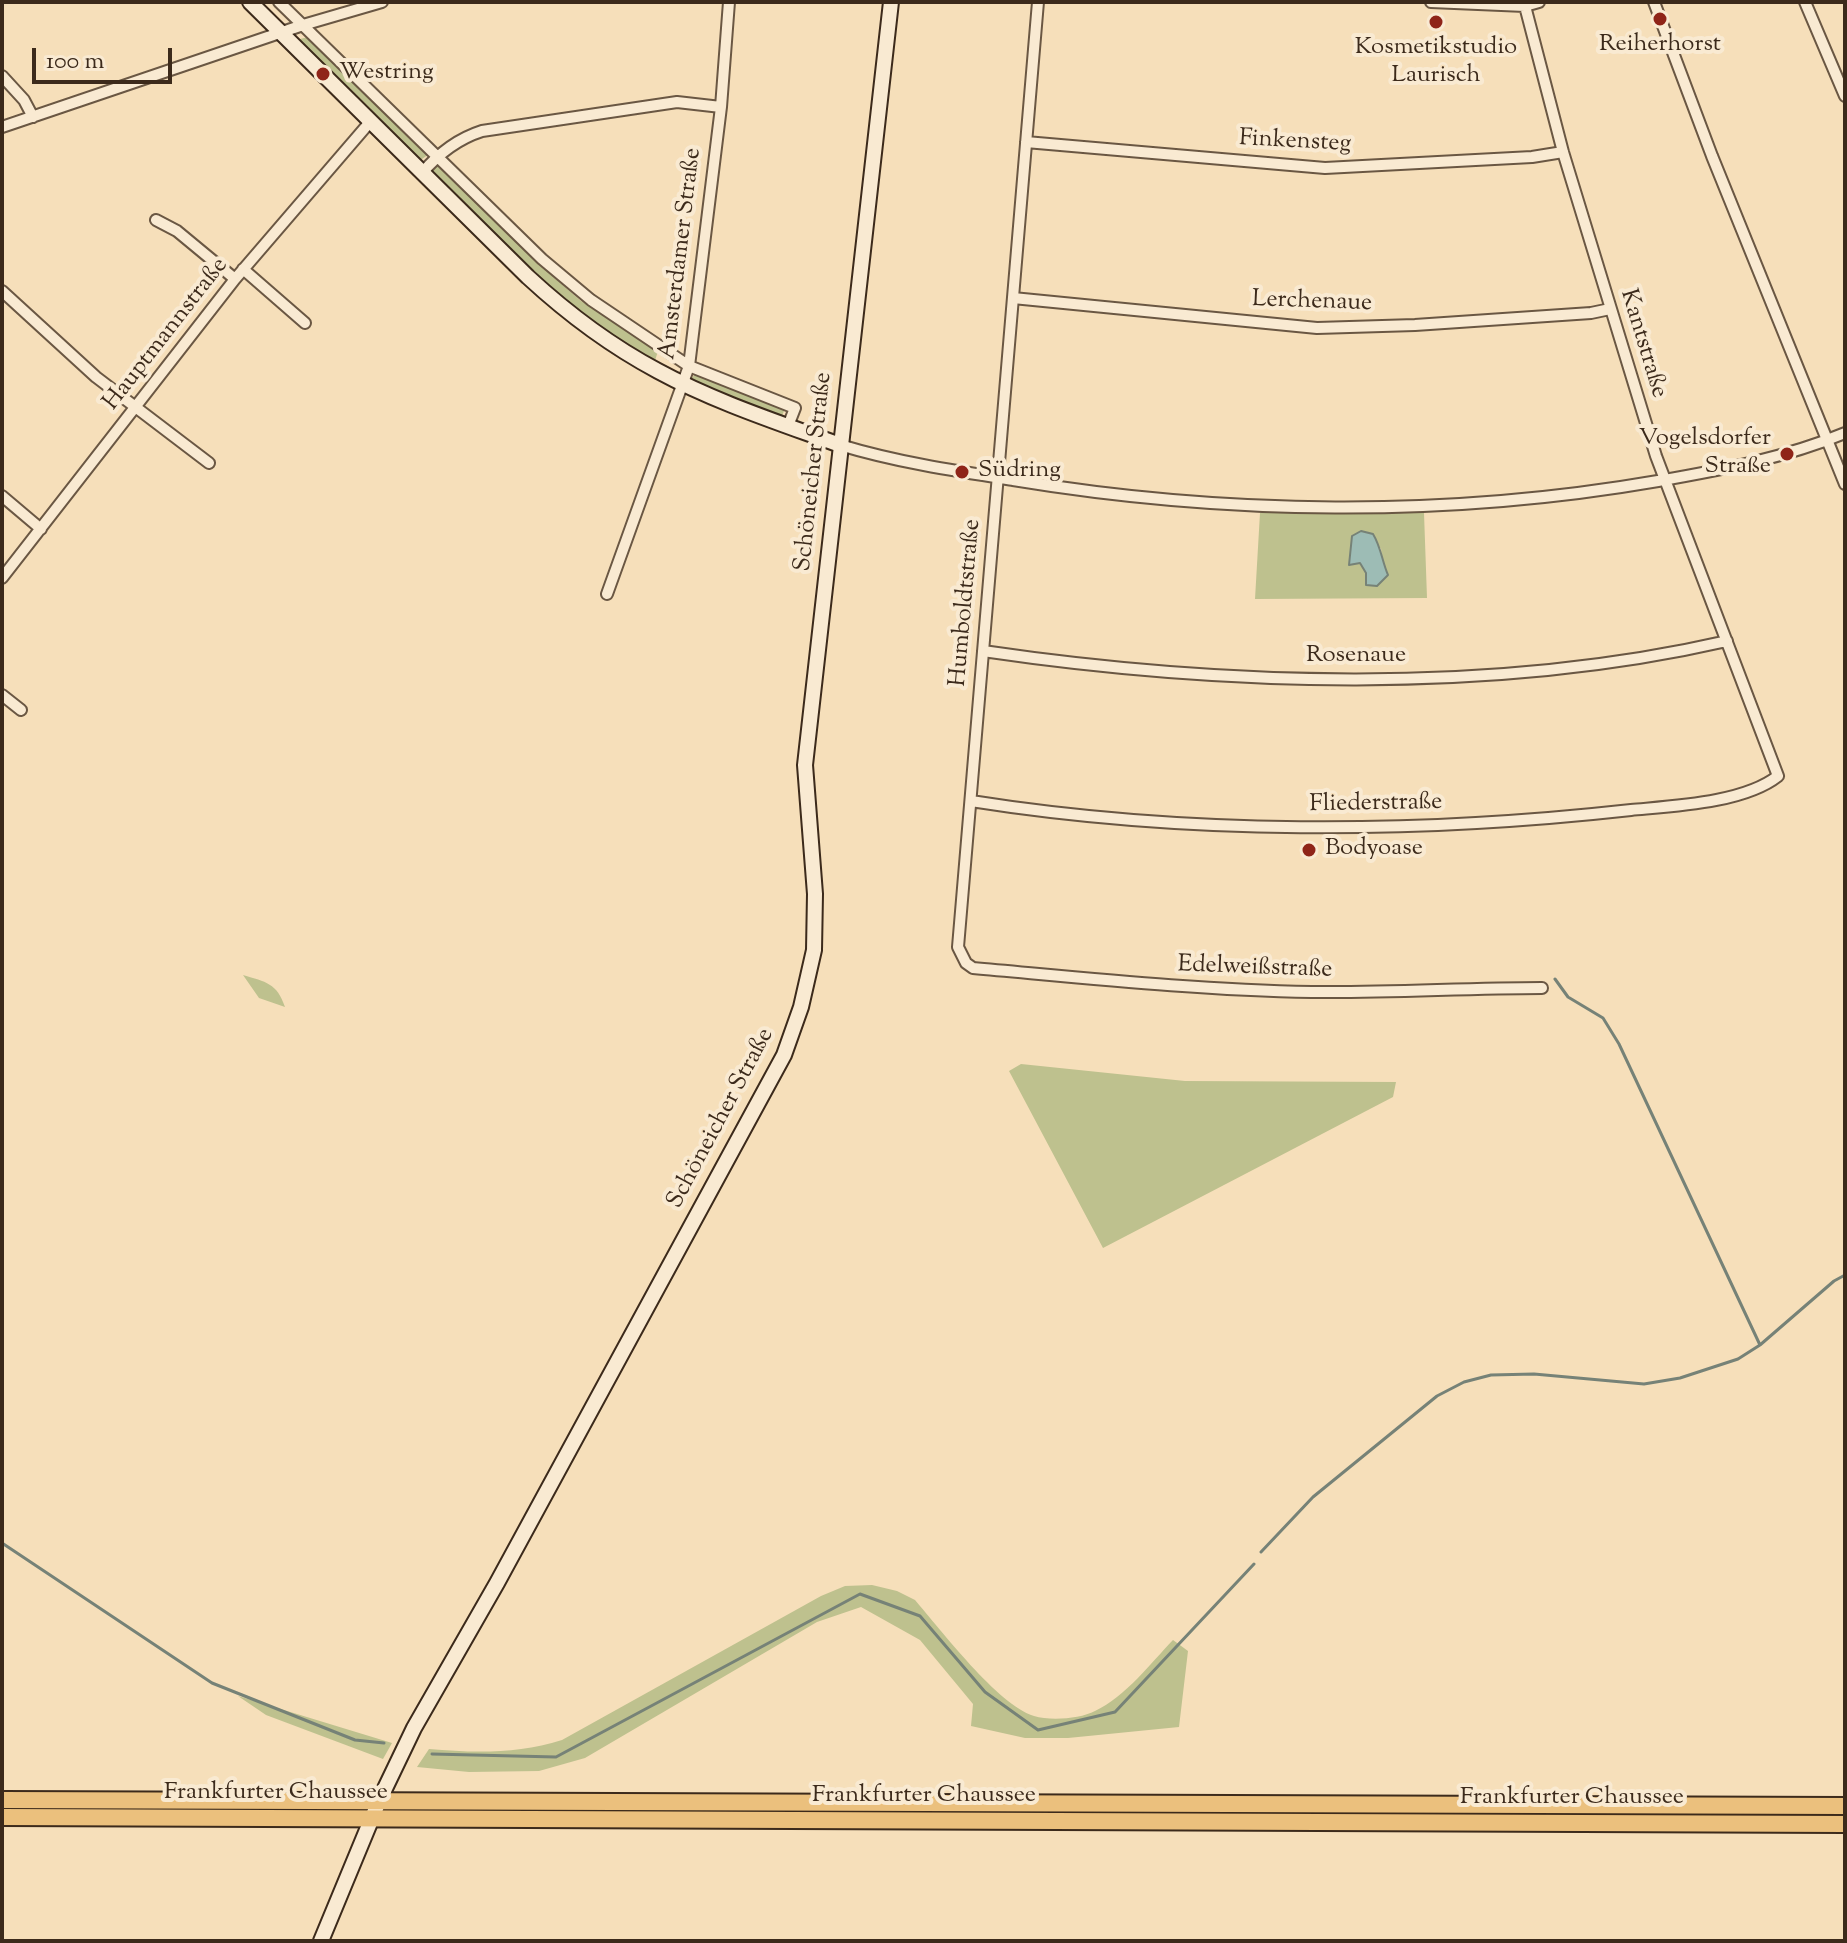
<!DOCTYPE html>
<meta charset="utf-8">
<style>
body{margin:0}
#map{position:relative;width:1847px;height:1943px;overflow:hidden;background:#f6dfba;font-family:"Sorts Mill Goudy",serif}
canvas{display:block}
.frame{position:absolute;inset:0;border:4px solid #3c2a1b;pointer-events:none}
.scale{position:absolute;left:32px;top:48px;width:140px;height:36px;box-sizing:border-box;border:4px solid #3c2a1b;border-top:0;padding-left:10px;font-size:24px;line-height:28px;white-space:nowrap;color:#3c2a1b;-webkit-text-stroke:6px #f9ead2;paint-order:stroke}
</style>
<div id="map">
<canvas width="1847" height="1943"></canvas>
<div class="frame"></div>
<div class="scale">100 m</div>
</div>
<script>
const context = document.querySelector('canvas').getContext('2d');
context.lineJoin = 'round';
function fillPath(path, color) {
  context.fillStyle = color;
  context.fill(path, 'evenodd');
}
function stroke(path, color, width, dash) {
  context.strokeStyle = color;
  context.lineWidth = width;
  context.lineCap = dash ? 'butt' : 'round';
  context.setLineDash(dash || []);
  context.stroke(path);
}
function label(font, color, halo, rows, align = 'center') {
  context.font = font + ' "Sorts Mill Goudy",serif';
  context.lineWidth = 8;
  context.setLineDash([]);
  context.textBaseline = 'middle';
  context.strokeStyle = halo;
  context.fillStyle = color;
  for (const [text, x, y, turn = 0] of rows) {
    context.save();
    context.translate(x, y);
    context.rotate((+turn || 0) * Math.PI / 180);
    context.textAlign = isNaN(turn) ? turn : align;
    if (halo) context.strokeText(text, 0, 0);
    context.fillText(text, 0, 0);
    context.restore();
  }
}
fillPath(new Path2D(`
 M308,37L429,154L418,162L296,40Z
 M437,163L541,266L581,301L658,351L654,364L572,311L428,172Z
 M696,374L785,409L780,420L689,380Z
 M1260,513H1424L1427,598L1255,599ZM1381,548L1382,560L1366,573L1360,563Z
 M243,975C266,982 277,983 285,1007L259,998Z
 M1021,1064L1185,1081L1396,1082L1393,1097L1103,1248L1009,1071Z
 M872,1585L897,1591L915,1600C941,1630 998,1705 1034,1716C1050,1721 1080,1719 1095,1711C1126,1696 1150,1664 1173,1640L1188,1651L1179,1727L1068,1738H1025L971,1726L973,1704L920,1640L861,1607L817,1622L585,1758L539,1771L469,1772L417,1767L429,1749C475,1753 518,1754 562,1740L821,1596L845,1586Z
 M238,1696L392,1743L383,1759L266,1715Z`), '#bec18e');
const water = new Path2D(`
 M1361,531L1373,534C1381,547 1382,561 1388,575L1377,586L1366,585V573L1360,563L1349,565L1352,536Z`);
fillPath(water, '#9dbcb5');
stroke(water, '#768277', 2);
stroke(new Path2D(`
 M1555,979L1568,997L1603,1018L1619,1044L1760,1345
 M2,1543L212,1683L355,1740L384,1743
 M1261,1552L1313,1497L1437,1396L1464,1382L1491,1375L1534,1374L1644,1384L1680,1378L1738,1359L1760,1345L1834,1281L1845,1275
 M432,1754L556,1757L860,1594L920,1616L985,1692L1038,1730L1115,1712L1254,1564`), '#768277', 3);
const street = new Path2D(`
 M279,2L542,259L591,300L689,366L795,408L788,426
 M1038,2L958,947L966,963L973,968C1086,978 1198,990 1312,992C1389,993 1465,988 1542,988
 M1431,2L1525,6L1539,2
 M1654,2L1712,156L1845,484
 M1805,2L1845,96
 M2,76L24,100L33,117
 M2,127L303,25L382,2
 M1026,142L1325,168L1532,157L1563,152
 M422,173C439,153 457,139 482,131L677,102L721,107
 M156,220L177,231L235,279
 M243,269L305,323
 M2,291L96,377L209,463
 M1013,298L1317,328L1415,325L1591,313L1610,309
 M840,445C896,462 955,471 1013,480C1225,515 1445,518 1658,481C1721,470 1785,458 1845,433
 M2,496L41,529
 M2,578L235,279L370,122
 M607,594L689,366L721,107L729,2
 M983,651C1221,686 1492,695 1727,641
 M2,695L21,710
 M971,801C1186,835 1415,834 1631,810C1673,806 1744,803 1778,776L1656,456L1563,152L1525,6`);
const secondary = new Path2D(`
 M250,2L528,277C567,313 611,346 658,371C715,402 780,423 840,445
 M321,1941L379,1801L414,1728L497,1583L784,1055L801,1007L814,950L815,894L805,765L891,2`);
const primary = new Path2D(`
 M2,1800L1845,1806
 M2,1817L1845,1824`);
stroke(street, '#6a5743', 14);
stroke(secondary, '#3c2a1b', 18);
stroke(primary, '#3c2a1b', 20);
stroke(street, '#f9ead2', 10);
stroke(secondary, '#f9ead2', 14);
stroke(primary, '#ebc07d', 16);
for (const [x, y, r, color] of [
 [1660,19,8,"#8f2418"],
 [1436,22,8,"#8f2418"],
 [323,74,8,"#8f2418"],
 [1787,454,8,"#8f2418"],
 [962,472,8,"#8f2418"],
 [1309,850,8,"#8f2418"]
]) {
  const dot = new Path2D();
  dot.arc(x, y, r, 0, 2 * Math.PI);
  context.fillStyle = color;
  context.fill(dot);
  stroke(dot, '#f9ead2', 3);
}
label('24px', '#3c2a1b', '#f9ead2', [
 ["Reiherhorst",1660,46,"center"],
 ["Kosmetikstudio",1436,49,"center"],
 ["Laurisch",1436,77,"center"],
 ["Westring",339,74],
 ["Vogelsdorfer",1771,440,"right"],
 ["Straße",1771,468,"right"],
 ["Südring",978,472],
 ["Bodyoase",1325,850]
], 'left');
label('24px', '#3c2a1b', '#f9ead2', [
 ["Finkensteg",1295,143,3],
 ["Amsterdamer Straße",682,254,-83],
 ["Lerchenaue",1312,303,2],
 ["Hauptmannstraße",167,335,-52],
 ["Kantstraße",1642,344,73],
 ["Schöneicher Straße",815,472,-84],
 ["Humboldtstraße",967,603,-85],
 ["Rosenaue",1356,657],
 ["Fliederstraße",1376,805,-1],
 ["Edelweißstraße",1255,969,2],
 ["Schöneicher Straße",722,1119,-62],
 ["Frankfurter Chaussee",276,1794],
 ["Frankfurter Chaussee",924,1797],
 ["Frankfurter Chaussee",1572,1799]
]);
</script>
